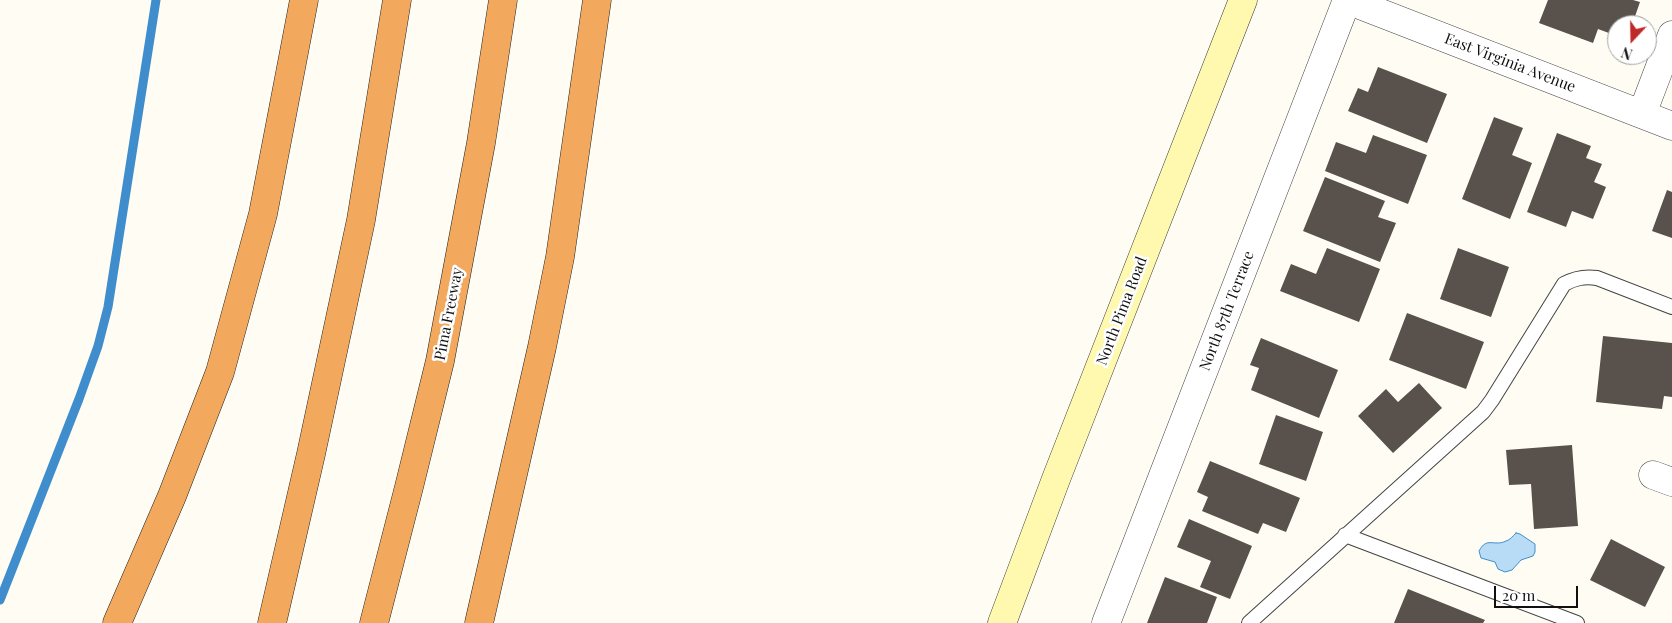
<!DOCTYPE html>
<style>
body{margin:0}
#map{position:relative;width:1672px;height:623px;overflow:hidden;background:#fffdf3;font-family:"Playfair Display",serif}
canvas{display:block}
.north{position:absolute;left:1607px;top:15px;width:50px;height:50px;box-sizing:border-box;background:#fff;border:1px solid #9f9f9f;border-radius:50%;rotate:201deg;font-size:14px;font-weight:700;line-height:20px;text-align:center;color:#101010}
.north::after{content:'';display:block;margin:auto;width:18px;height:22px;background:#bf2928;clip-path:polygon(50% 0,100% 100%,50% 72%,0 100%)}
.scale{position:absolute;left:1494px;top:586px;width:84px;height:22px;box-sizing:border-box;border:2px solid #101010;border-top:0;padding-left:6px;font-size:15px;line-height:18px;white-space:nowrap;color:#101010;-webkit-text-stroke:4px #fff;paint-order:stroke}
</style>
<div id="map">
<canvas width="1672" height="623"></canvas>
<div class="north">N</div>
<div class="scale">20 m</div>
</div>
<script>
const context = document.querySelector('canvas').getContext('2d');
context.lineJoin = 'round';
function fillPath(path, color) {
  context.fillStyle = color;
  context.fill(path, 'evenodd');
}
function stroke(path, color, width, dash) {
  context.strokeStyle = color;
  context.lineWidth = width;
  context.lineCap = dash ? 'butt' : 'round';
  context.setLineDash(dash || []);
  context.stroke(path);
}
function label(font, color, halo, rows, align = 'center') {
  context.font = font + ' "Playfair Display",serif';
  context.lineWidth = 5;
  context.setLineDash([]);
  context.textBaseline = 'middle';
  context.strokeStyle = halo;
  context.fillStyle = color;
  for (const [text, x, y, turn = 0] of rows) {
    context.save();
    context.translate(x, y);
    context.rotate((+turn || 0) * Math.PI / 180);
    context.textAlign = isNaN(turn) ? turn : align;
    if (halo) context.strokeText(text, 0, 0);
    context.fillText(text, 0, 0);
    context.restore();
  }
}
const water = new Path2D(`
 M1516,533L1520,534L1535,544V552L1533,556L1521,560L1512,570L1505,572L1498,569L1495,562L1481,558L1479,551C1487,536 1494,547 1506,541C1510,540 1513,536 1516,533Z`);
fillPath(water, '#b8dbf6');
stroke(water, '#3f8dcc', 1);
stroke(new Path2D(`
 M0,600L79,399L98,346L108,307L156,0`), '#3f8dcc', 9);
fillPath(new Path2D(`
 M1548,0H1633L1640,2L1632,25H1617V36L1598,29L1593,43L1539,23Z
 M1378,67L1447,94L1427,143L1348,111L1358,88L1368,92Z
 M1494,117L1523,128L1512,155L1532,163L1510,219L1462,199Z
 M1557,133L1591,146L1586,158L1602,164L1594,182L1606,187L1593,219L1572,211L1566,227L1527,212Z
 M1373,135L1427,155L1408,204L1325,171L1336,142L1366,153Z
 M1325,177L1385,201L1378,217L1396,223L1380,262L1303,231Z
 M1667,190L1672,192V238L1652,231Z
 M1327,248L1380,269L1359,322L1280,291L1291,264L1316,274Z
 M1458,248L1509,267L1491,317L1440,299Z
 M1407,313L1484,342L1466,389L1389,360Z
 M1603,336L1672,343V397L1664,396L1662,409L1596,402Z
 M1261,338L1338,370L1319,418L1251,390L1259,368L1250,365Z
 M1419,383L1442,408L1393,453L1358,416L1386,389L1398,402Z
 M1276,415L1323,432L1306,481L1259,464Z
 M1572,445L1578,526L1534,529L1531,484L1509,485L1506,450Z
 M1210,461L1300,498L1286,532L1263,523L1258,534L1202,511L1208,497L1197,492Z
 M1189,519L1252,546L1230,599L1200,587L1211,561L1177,547Z
 M1611,539L1665,567L1645,607L1590,580Z
 M1165,577L1217,597L1207,623H1147Z
 M1408,589L1485,620L1483,623H1394Z`), '#58514c');
const service = new Path2D(`
 M1345,535L1577,623
 M1249,623L1483,412L1492,400L1564,284C1575,278 1584,276 1597,278L1672,307`);
const minor = new Path2D(`
 M1347,0L1672,126
 M1642,114L1672,35
 M1653,475L1672,482
 M1106,623L1347,0`);
const secondary = new Path2D(`
 M1002,623L1056,479L1243,0`);
const motorway = new Path2D(`
 M117,623L172,496L220,372L263,214L304,0
 M272,623L311,454L361,220L397,0
 M374,623L409,487L440,361L481,143L503,0
 M479,623L542,347L560,257L597,0`);
stroke(service, '#434343', 16);
stroke(minor, '#434343', 29);
stroke(secondary, '#323232', 29);
stroke(motorway, '#212121', 29);
stroke(service, '#fff', 14);
stroke(minor, '#fff', 28);
stroke(secondary, '#fef9af', 28);
stroke(motorway, '#f2a95d', 28);
label('15px', '#101010', '#fff', [
 ["East Virginia Avenue",1510,63,21],
 ["North Pima Road",1122,311,-69],
 ["North 87th Terrace",1227,311,-69],
 ["Pima Freeway",449,314,-79]
]);
</script>
